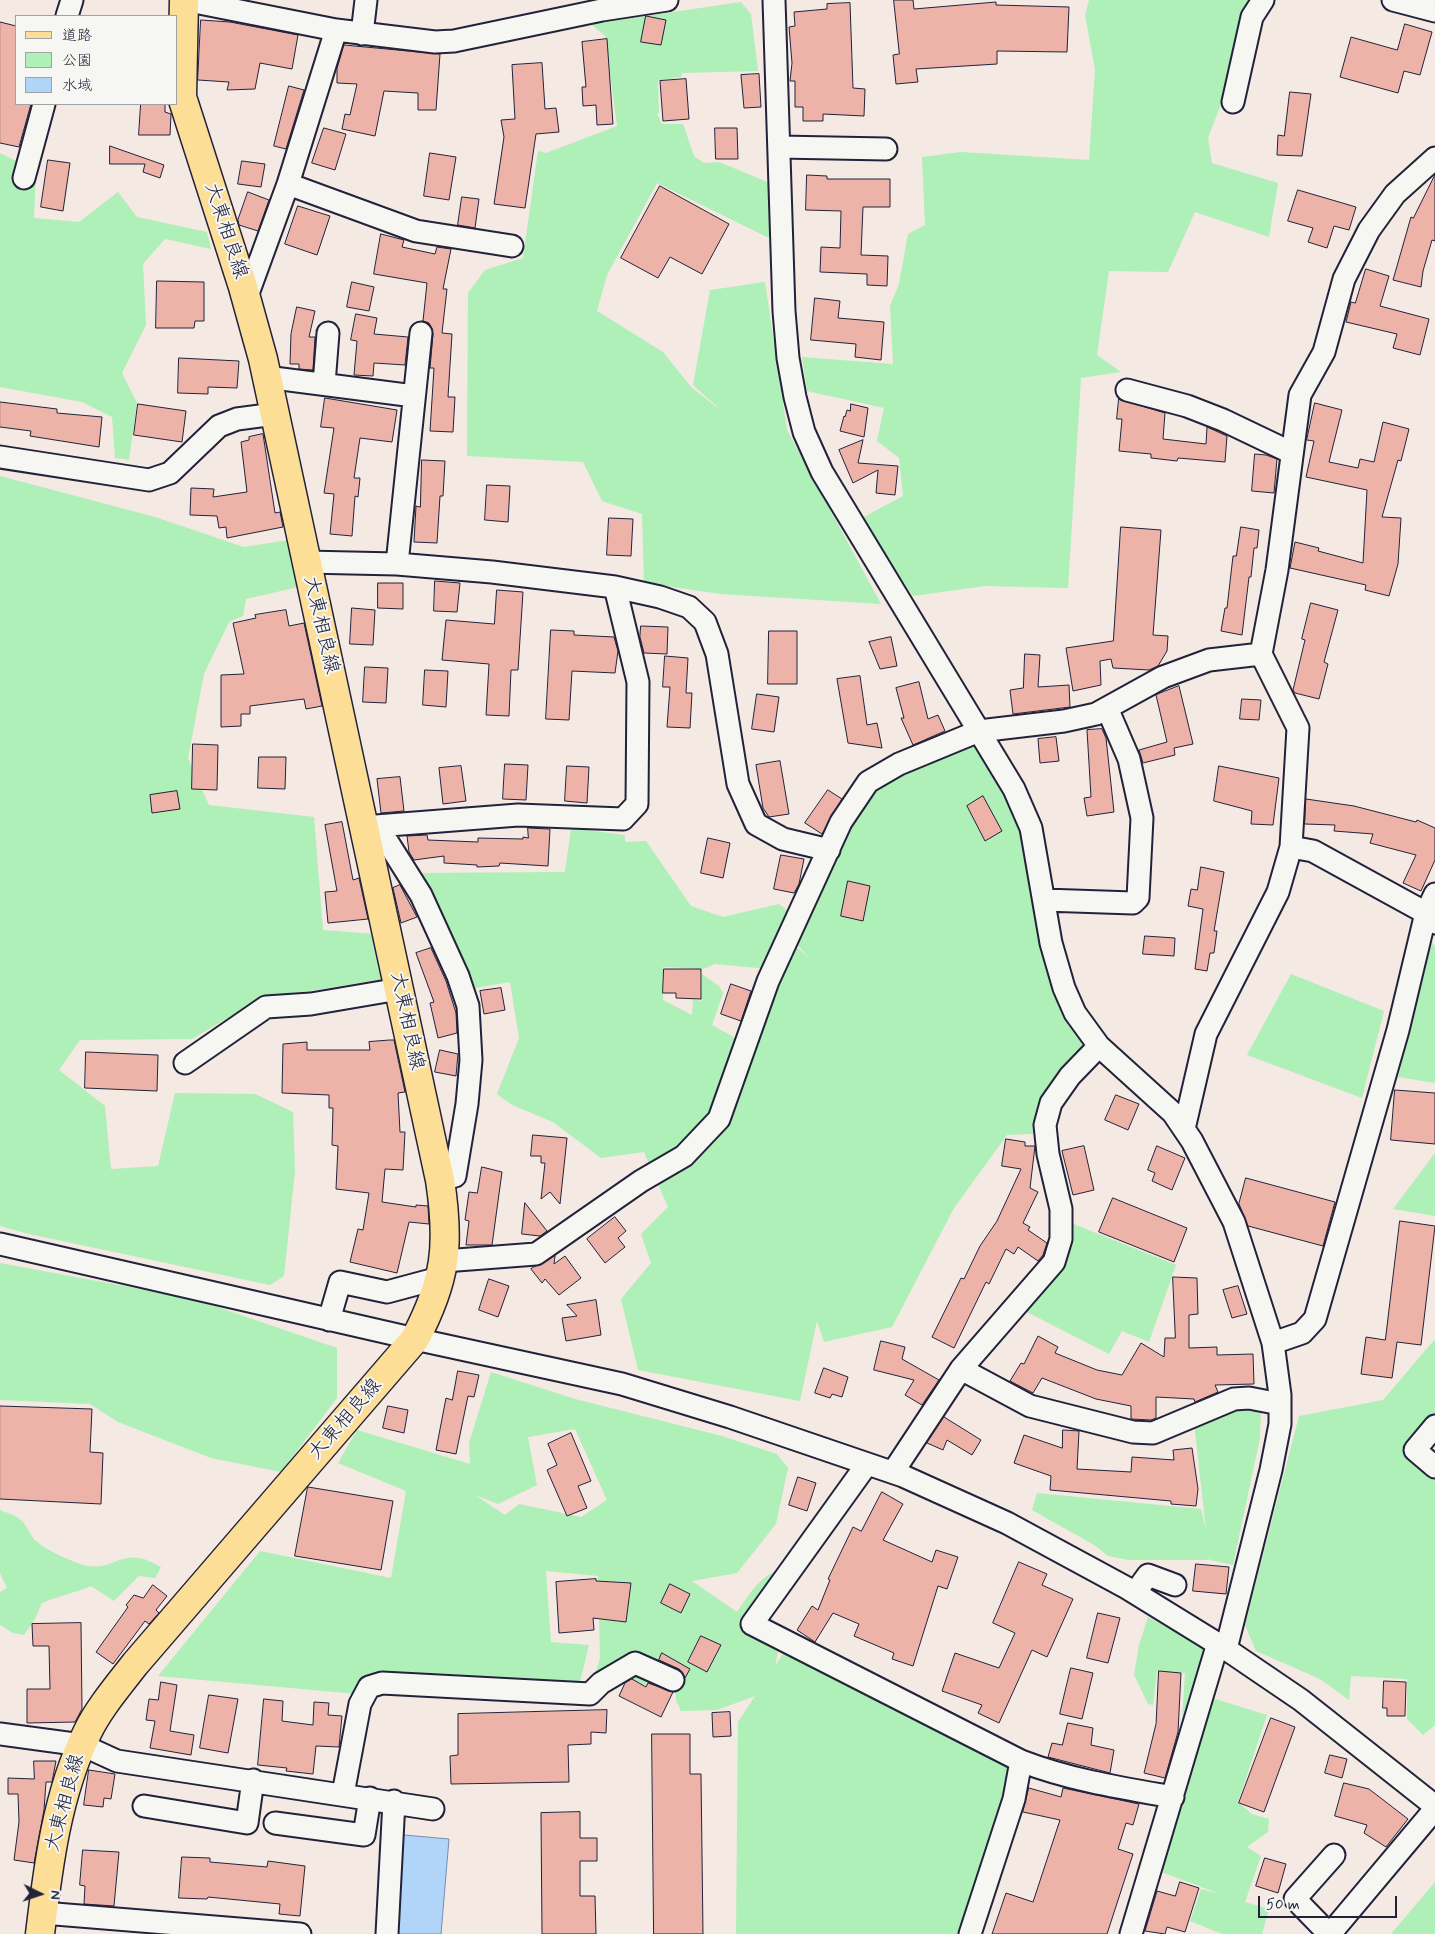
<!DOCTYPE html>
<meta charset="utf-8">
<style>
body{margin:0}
#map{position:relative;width:1435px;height:1934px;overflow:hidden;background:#f4e9e3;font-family:Mynerve,"Klee One",sans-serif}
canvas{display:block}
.legend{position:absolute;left:15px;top:15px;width:162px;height:90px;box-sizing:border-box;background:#f6f6f2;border:1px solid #a1a1a9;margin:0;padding:6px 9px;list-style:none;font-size:15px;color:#22223b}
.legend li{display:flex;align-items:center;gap:10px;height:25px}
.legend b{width:25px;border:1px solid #a1a1a9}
.north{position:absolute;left:15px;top:1869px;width:50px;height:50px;-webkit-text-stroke:4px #f6f6f2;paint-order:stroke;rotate:94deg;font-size:14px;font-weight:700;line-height:20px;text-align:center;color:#22223b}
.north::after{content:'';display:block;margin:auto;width:18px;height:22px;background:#22223b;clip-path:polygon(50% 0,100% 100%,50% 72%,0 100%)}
.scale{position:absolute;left:1258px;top:1896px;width:139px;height:22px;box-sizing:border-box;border:2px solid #22223b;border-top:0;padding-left:6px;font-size:15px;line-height:18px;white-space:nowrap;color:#22223b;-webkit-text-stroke:4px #f6f6f2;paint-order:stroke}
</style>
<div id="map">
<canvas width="1435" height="1934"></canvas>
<ul class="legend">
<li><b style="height:6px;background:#fdde96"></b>道路</li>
<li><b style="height:14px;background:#afefb8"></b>公園</li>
<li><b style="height:14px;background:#b0d5f9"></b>水域</li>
</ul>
<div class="north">N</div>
<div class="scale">50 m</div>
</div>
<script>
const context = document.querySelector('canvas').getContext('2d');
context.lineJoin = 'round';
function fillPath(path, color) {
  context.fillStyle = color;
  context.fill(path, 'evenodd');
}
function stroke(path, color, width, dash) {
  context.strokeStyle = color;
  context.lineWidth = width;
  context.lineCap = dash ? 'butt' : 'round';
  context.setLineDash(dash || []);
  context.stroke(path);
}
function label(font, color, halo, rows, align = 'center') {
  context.font = font + ' Mynerve,"Klee One",sans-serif';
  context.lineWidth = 4;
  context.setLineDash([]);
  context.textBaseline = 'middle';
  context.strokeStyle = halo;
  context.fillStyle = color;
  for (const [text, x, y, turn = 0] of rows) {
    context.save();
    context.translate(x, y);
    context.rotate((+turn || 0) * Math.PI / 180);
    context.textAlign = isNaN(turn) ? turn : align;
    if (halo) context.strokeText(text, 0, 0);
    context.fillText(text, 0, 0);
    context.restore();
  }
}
fillPath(new Path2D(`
 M1089,0H1261L1208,138L1212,163L1278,183L1269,237L1195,212L1168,272L1109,271L1097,355L1121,372L1081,378L1068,588L985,586L913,596L860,519L903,496L899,458L877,441L884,408L807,391L802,357L893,364L890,306L899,284L908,234L925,225L922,157L961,152L1089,160L1095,70L1085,15Z
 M741,2L751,14L758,71L682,73L681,77L658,81L659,113L657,114L662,124H683L694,156L704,163L719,162L770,183L769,238L657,183L607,275L597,311L663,352L691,387L723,412L693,385L710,290L765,282L787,430L881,604L721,594L644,583L642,514L602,501L583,462L467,456L468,293L485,270L523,258L538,151L546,153L617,126L605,36L591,24Z
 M0,153L36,171L34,218L79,222L118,192L137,217L207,232L211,249L165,239L143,264L146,325L122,373L137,403L129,460L115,458L112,417L82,402L0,387Z
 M0,476L155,517L244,547L289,540L298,587L246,599L243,616L229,622L204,674L188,758L209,805L314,817L323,930L375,934L383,979L260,999L192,1039L80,1040L59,1070L105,1106L111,1169L158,1166L175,1093L255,1094L293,1112L295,1171L284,1276L270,1285L29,1234L0,1226Z
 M973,734L1031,828L1072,1007L1098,1047L1045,1133L1007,1135L954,1208L892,1327L824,1342L817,1321L800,1401L638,1370L621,1299L651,1263L641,1234L668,1207L644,1152L601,1158L553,1122L512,1105L497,1094L519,1038L510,982L470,989L413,873L565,872L571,828L625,835V842L646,841L691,906L723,917L779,904L793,915L769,969L715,964L703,969L663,967V1000L692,1015L693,999L701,1001L702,974L719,986L723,993L712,1025L741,1041L788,939L810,959L793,940L868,782Z
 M1431,942L1435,946V1083L1398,1077Z
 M1291,974L1384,1011L1362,1098L1247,1055Z
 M1435,1153V1216L1393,1209Z
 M1071,1223L1176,1265L1149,1342L1122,1331L1109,1354L1023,1310Z
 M0,1263L194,1299L337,1348V1398L281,1472L211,1458L118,1422L90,1404L0,1400Z
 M1435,1339V1426L1419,1446L1435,1472V1725L1423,1735L1407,1719V1679L1351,1676L1349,1700L1320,1679L1256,1651L1245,1625L1299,1416L1383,1400Z
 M491,1372L575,1399L722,1436L777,1454L788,1468L776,1524L737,1573L692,1581L737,1612C749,1595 761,1573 783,1569L785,1578L770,1622L780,1642L775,1666L787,1648L1014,1758L968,1934H736L738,1722L755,1696L717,1710L681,1711L676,1700L675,1685L673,1684L669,1691L616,1677L593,1681L600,1658L598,1576L546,1571L551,1642L589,1645L577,1694L370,1678L357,1694L158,1676L260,1551L391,1578L406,1491L338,1463L357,1430L470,1464L469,1443ZM575,1429L607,1500L581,1517L519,1504L505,1515L475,1495L498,1504L537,1485L528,1437Z
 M1243,1402L1261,1409L1260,1438L1233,1565L1210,1560L1209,1555V1560H1128L1108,1556L1096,1546L1032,1510L1037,1493L1201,1509L1206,1530L1194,1422Z
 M0,1510C7,1513 18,1516 23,1522C28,1528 31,1537 36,1541C44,1549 78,1565 88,1566C118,1570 123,1544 161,1567L155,1578L139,1576L114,1601L91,1586C75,1593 58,1596 42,1603L35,1619L24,1635L13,1633L0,1625V1592L7,1588L0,1573Z
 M1148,1617L1207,1649L1192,1729L1182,1722L1185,1673L1157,1671L1153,1705L1148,1704L1134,1675L1139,1645Z
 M1209,1697L1267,1715L1238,1802L1252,1814L1269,1819L1268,1832L1247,1847L1261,1856L1245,1902L1269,1909L1262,1934H1222L1190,1921L1201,1889L1220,1894L1151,1868Z
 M1435,1882V1934H1391Z`), '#afefb8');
const water = new Path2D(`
 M404,1835L449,1839L441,1934H396Z`);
fillPath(water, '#b0d5f9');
stroke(water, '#778dad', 1);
const building = new Path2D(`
 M894,0H913L914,9L996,2V5L1069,7L1067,52L997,51V64L916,69L918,82L896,84L893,55L899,54Z
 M850,3L853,88L865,89L864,116L823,114V121H803V107H795V81H790L792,63L789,27L795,26L794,12L827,9V4Z
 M646,16L666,20L661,45L641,42Z
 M201,20L230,22L298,35L292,69L260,63L255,89L227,90L229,82L198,80Z
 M0,22L16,26V104H31L19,147L0,143Z
 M1405,24L1432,32L1420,75L1404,71L1398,93L1340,77L1351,37L1397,50Z
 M607,39L613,124L597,125L596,105L583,106L582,87H586L582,42Z
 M344,45L440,54L436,110H418V93L384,91L375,136L342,129L345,114L350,115L357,84L337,83V69Z
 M542,63L545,109L556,108L559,132L536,134L525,208L494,204L504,137L501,120L515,119L512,65Z
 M759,74L761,107L744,108L741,75Z
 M686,79L689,119L663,121L660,81Z
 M289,86L304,90L286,149L274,146Z
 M1290,92L1311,94L1302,156L1277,155L1278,135L1284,136Z
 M141,104H165V112L171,114L170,135H139Z
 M324,128L346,134L335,170L312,163Z
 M715,128H737L738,159H716Z
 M110,146L164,165L160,178L143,172L145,164H110Z
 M430,153L456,157L449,200L424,196Z
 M48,160L70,163L63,211L41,207Z
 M242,161L265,164L261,187L238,184Z
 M807,175L827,176V179H890V207H863L861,255L888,256L887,286L867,285V274L820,272L821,247L840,248L841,211L806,210Z
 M1435,175V241L1432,240L1423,271L1421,287L1393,280L1411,217L1413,218Z
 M660,186L729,224L702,274L670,257L658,278L621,258Z
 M1298,190L1356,207L1349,230L1334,226L1327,248L1308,242L1313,228L1288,221Z
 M248,192L269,200L258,231L239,225L238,220Z
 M462,197L479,199L475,228L458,225Z
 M298,206L330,216L317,255L285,244Z
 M381,234L404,240L402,247L435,254L437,247L451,249L443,289H447L442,333L452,334L448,397H455L453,432L430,431L434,368H430L433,334L429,323L423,321L427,283L374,274Z
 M1366,269L1389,276L1380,306L1429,319L1420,355L1393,348L1397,334L1346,322L1351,302L1355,303Z
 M157,281L204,282V321H195L194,328H156Z
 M352,282L374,287L369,311L347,307Z
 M815,298L840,301L838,318L884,322L881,360L855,357L856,344L811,340Z
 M297,307L315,311L309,337H315L313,370L299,369V364H290L291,334Z
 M356,314L377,318L374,334L408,337L405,365L374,363L373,376L354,375L357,341L351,340Z
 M179,358L239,361L237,388L208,387V394L178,393Z
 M325,398L397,410L392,442L360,438L354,478H360L358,497L355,496L352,536L330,534L334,494L324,493L334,428L321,427Z
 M1119,399L1165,413L1163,439L1206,444L1207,427L1227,436L1225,462L1178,458L1177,461L1151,458V454L1119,451L1122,419H1117Z
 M0,402L57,409V413L102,417L99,447L30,436L31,431L0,427Z
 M1315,403L1342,410L1329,462L1358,468L1360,459L1374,462L1383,422L1409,429L1401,461L1398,460L1382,517L1401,518L1398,564L1389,596L1365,590L1366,585L1290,568L1295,542L1319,548L1318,551L1363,563L1367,490L1306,477L1314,441L1307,440Z
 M138,404L186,411L182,442L134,435Z
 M851,404L868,408L864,437L840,431L844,416L845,417L847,410L850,411Z
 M263,434L275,513L280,512L283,527L227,538L226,527L219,528L217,516L190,515L191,488L214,489L213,497L247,492L241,442L249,440V437Z
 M863,440L858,463L898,466L895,495L876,493L878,470L853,483L839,450Z
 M1255,454L1266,455L1277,459L1274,493L1252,491Z
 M422,460L445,461L443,496H440L437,543L414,542L416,506L420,507Z
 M487,485L510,486L508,522L485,520Z
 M609,518L633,519L631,556L607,555Z
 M1121,527L1161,530L1153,635L1168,636L1167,651L1158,666L1149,670L1113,668L1111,659L1100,661L1101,685L1073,691L1066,648L1113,641Z
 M1241,527L1259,530L1257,548H1254L1251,577H1249L1242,635L1221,631L1225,608H1227L1233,556H1236Z
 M435,581L460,583L457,612L434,611Z
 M378,583H403V609L378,608Z
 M497,590L523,592L518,670H511L509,716L486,715L489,664L442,660L446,620L494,624Z
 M1311,603L1338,610L1324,662L1328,664L1319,699L1295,693L1293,690L1305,640L1302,639Z
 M352,608L375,610L373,645L350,644Z
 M286,610L289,626L304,623L322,706L306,709L304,699L250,706V714H241V726L221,727V675L244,674L233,623L256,618L255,615Z
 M641,626L668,627L667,654L644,653L640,637Z
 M551,630L574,631V635L614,637L618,651L615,673L572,671L569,720L546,719Z
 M769,631H797V684H768Z
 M891,637L897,666L880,669L869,642Z
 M1025,654L1040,655L1038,687L1069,685L1070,707L1013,714L1010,690L1023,688Z
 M665,656L688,658L686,693H692L690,728L667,727L670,687H663Z
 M365,667L388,668L386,703L363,702Z
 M425,670L448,671L446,707L423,705Z
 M860,676L867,725L877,723L882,748L848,743L837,679Z
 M919,682L928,719L938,715L945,731L913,745L901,718H904L896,688Z
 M1179,686L1193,744L1174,748L1175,755L1143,763L1139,750L1167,742L1156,695Z
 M757,694L779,697L774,732L752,729Z
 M1242,699L1261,700L1259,720L1240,719Z
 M1102,729L1106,738L1114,812L1087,816L1084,798L1091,797L1087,730Z
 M1056,737L1059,761L1040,763L1038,739Z
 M193,744L218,745L217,790L192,789Z
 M259,757H286L285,789L258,788Z
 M780,761L789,814L769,817L763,808L756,765Z
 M505,764L528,765L526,800L503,799Z
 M461,766L466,801L443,804L439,768Z
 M567,766L589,767L587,803L565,801Z
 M1219,766L1279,778L1273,825L1251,824L1252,811L1214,801Z
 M400,777L404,811L381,813L377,779Z
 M828,790L842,799L822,834L805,823Z
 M177,791L180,809L152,813L150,795Z
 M983,796L1002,831L985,841L967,806Z
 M1306,799L1354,806L1416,822L1417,820L1435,828V860L1421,891L1403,883L1416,855L1370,843L1373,834L1334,831L1335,825L1305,824Z
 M342,822L353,880L359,878L368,919L328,923L325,892L337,891L325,825Z
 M528,828L550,829L548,866L500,863L499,866L477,867V865L444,863V856L414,860L409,852L407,836L427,835L428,840L478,842V838L523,839V837L528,838Z
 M708,838L730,843L723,878L701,873Z
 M781,855L804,859L799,884L794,893L774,889Z
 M1201,867L1224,872L1214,931H1217L1214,953H1210L1207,971L1195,969L1203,909L1188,906L1191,889L1197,890Z
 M848,881L870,886L863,921L841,916Z
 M400,885L417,917L401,923L393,888Z
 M1145,936L1175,938L1174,956L1143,954Z
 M431,948L446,981L456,1013L457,1033L438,1038L430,1003L434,1002L416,953Z
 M664,969H701V999L676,998V993H663Z
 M731,984L751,991L741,1021L721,1014Z
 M501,988L505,1010L484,1014L480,991Z
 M390,1040H394L405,1092L398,1093L400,1132H405L403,1170L385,1169L382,1202L416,1207V1205L428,1206L429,1224L409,1222L397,1273L350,1262L358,1229L363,1230L369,1193L336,1189L338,1146L332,1145L333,1108H329V1095L282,1093L283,1044L307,1042V1050H370L369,1042Z
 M440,1050L458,1054L456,1076L435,1072Z
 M86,1052L158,1055L157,1091L85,1088Z
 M1395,1090L1435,1093V1144L1391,1140Z
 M1116,1095L1139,1104L1128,1130L1105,1120Z
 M533,1135L567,1138L560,1204L550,1192L541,1199L545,1163H541V1156H531Z
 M1006,1139L1025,1142V1146H1035L1030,1188L1038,1192L1023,1223L1030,1227L1028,1230L1047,1243L1043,1255L1038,1261L1018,1247L1014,1254L1006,1249L989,1284L986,1282L954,1348L932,1337L961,1278L964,1279L980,1246L997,1221L1021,1169L1002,1166Z
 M1084,1146L1094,1190L1073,1195L1062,1151Z
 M1157,1146L1185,1158L1172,1190L1152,1181L1155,1173L1148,1170Z
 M482,1167L502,1172L492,1245H466L469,1221L465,1220L469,1192L477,1193Z
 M1246,1178L1335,1202L1323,1246L1248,1226L1239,1204Z
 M1113,1198L1187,1228L1174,1262L1099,1232Z
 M525,1203L547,1231L540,1236L522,1234Z
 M615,1217L626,1231L618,1238L625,1247L605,1263L587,1239Z
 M1400,1221L1435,1226L1421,1345L1397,1342L1392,1378L1361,1374L1366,1337L1385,1340Z
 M555,1256L554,1264L565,1256L581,1278L559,1295L545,1279L542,1283L531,1269Z
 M1173,1277L1197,1278L1198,1314L1189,1315V1348L1217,1347V1355L1253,1354L1254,1384L1215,1385L1218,1392L1195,1402L1194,1399L1156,1397V1418L1151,1420L1131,1419V1406L1096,1399L1042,1378L1033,1393L1010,1381L1021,1363L1024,1364L1038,1336L1058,1347L1055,1353L1097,1370L1122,1375L1141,1343L1164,1357L1165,1338H1175Z
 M489,1279L509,1286L498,1317L479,1310Z
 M1238,1286L1247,1314L1232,1318L1223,1290Z
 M596,1300L601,1335L566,1341L562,1318L577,1316L567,1305Z
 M881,1341L905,1347L902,1359L939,1380L922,1405L905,1395L914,1380L874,1370Z
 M824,1368L848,1377L842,1397L832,1394L830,1398L815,1393Z
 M458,1371L479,1375L474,1397L468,1396L456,1454L436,1450L446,1398L452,1400Z
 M0,1406L92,1409L90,1452L103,1453L101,1504L0,1499Z
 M388,1406L408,1410L404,1433L383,1428Z
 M944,1417L981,1440L972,1455L947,1440L943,1450L927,1443Z
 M1063,1430L1079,1431L1077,1469L1131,1472L1132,1457L1174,1460L1173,1450L1192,1448L1198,1489L1196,1506L1171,1504V1501L1050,1490L1051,1476L1014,1463L1024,1435L1062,1448Z
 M571,1433L591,1481L578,1486L587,1508L567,1516L547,1470L557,1465L548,1444Z
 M798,1477L816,1483L807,1511L789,1505Z
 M308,1487L393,1501L381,1570L295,1556Z
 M882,1492L903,1504L883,1540L932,1562L936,1550L958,1557L947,1589L938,1586L913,1666L892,1659L894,1653L854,1636L859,1624L833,1613L815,1642L797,1630L812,1606L818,1610L830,1580L828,1579L853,1527L861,1531Z
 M1019,1562L1047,1574L1042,1585L1073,1599L1047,1657L1032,1650L999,1723L978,1713L982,1705L942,1691L955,1653L999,1668L1015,1633L993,1623Z
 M1196,1564L1229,1567L1226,1594L1193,1591Z
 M596,1579V1581L631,1583L626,1622L593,1618L594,1630L559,1633L556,1582Z
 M670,1584L690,1594L681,1613L661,1603Z
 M153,1585L167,1596L156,1610L159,1613L149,1624L145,1621L113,1664L96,1652L128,1607L126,1605L134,1595L143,1598Z
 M1098,1613L1120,1618L1108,1663L1087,1658Z
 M81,1623L82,1709L75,1722L27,1723V1689H50L49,1646H33L32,1624Z
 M701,1636L721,1645L707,1672L688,1662Z
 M662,1653L690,1669L685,1678L679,1669L659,1660Z
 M1071,1668L1093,1673L1082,1719L1060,1714Z
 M1159,1671L1181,1673L1178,1732L1165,1778L1144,1773L1156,1724Z
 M632,1679L646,1687L648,1683L673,1692L661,1717L619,1696L625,1683Z
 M1384,1681L1406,1682L1405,1716H1387V1708H1383Z
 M161,1682L177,1685L170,1731L194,1735L191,1755L150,1748L155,1721L146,1720L149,1699L158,1700Z
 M209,1695L238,1699L228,1753L200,1748Z
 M264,1699L283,1701L282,1721L313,1725L314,1702L329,1703L328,1715L342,1716L339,1747L316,1746L313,1774L286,1771L287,1768L258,1765Z
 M607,1710L606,1733L591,1732V1744L568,1745L569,1782L451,1784L450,1756L458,1755V1714Z
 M730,1712L731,1736L713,1737L712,1713Z
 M1271,1718L1295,1727L1264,1812L1239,1803Z
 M1068,1723L1093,1728L1091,1745L1114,1750L1110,1773L1048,1757L1052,1743L1062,1745Z
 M652,1734H690V1774H701L703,1934H654Z
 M1330,1755L1347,1759L1342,1778L1325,1773Z
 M34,1761H56L52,1782H46L44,1810L34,1863L14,1860L19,1822L18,1794H8V1778L34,1779Z
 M89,1770L115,1774L111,1799L104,1798L103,1807L84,1805Z
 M1344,1783L1369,1789L1408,1819L1386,1847L1364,1833L1367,1825L1335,1816Z
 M1029,1788L1061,1797L1063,1788L1139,1804L1133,1825L1126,1823L1118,1849L1133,1854L1107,1934H992L1006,1893L1033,1902L1060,1820L1023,1812Z
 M580,1812V1838H597V1861H580V1896H595L596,1934H542L541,1813Z
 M83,1850L119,1852L114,1906L84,1904L85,1886L80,1885Z
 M182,1857L210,1858V1862L267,1867L268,1861L305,1866L300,1916L279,1914L280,1904L208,1897L207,1899L179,1898Z
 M1265,1858L1286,1864L1278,1893L1256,1886Z
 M1180,1882L1199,1888L1185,1932L1167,1927L1165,1934L1145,1931L1157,1891L1175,1896Z`);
fillPath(building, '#edb3a9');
stroke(building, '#22223b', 1);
const minor = new Path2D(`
 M184,0L336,30L435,42L454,41L602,10L667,0
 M774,0L784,311L788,358L795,397L804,432L822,472L1014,789L1031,828L1051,943L1064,988L1075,1013L1099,1046L1173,1113L1192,1141L1234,1222L1273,1343L1280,1395V1424L1271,1470L1226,1649
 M1393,0L1435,11
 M67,16L72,0
 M362,34L366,0
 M1233,102L1252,17L1263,0
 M779,147L886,149
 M24,178L44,104
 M288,184L416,231L512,246
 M246,299L288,184L336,30
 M266,377L414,396
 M324,384L328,333
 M1127,390L1187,406L1223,420L1292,453
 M0,457L149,480L170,473L219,426L237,419L275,414
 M305,562L397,564L492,572L615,587L660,597L689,607L705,622L717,654L738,784L756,824L783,839L829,850
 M397,564L421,333
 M363,827L518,815L623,819L637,804L638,682L615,587
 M367,844L387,841L421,895L458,976L468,1006L471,1060L467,1104L455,1176L440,1180
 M1291,847L1313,851L1426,913L1435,923
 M1044,900L1133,903L1138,898L1142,818L1129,759L1107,708
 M185,1063L266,1007L311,1004L399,989
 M1184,1129L1206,1034L1278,892L1291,847L1298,728L1261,654L1277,570L1300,395L1324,352L1344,279L1369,230L1395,194L1435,158
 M0,1244L415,1339L622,1384L730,1417L903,1476L1007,1523L1127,1588L1226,1649L1301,1700L1435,1806
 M444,1261L536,1254L641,1181L684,1156L719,1119L768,981L841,822L868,782L899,764L979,731L1064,721L1096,714L1163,677L1209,660L1261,654
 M329,1320L340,1282L387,1292L439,1278
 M1273,1343L1302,1333L1315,1319L1398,1030L1426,913L1435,894
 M961,1369L1030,1406L1133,1432L1153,1433L1234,1399L1249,1398L1280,1404
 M1435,1426L1415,1450L1435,1467
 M867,1464L752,1624L1021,1761C1070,1780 1121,1788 1173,1797
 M893,1472L961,1369L1054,1262L1061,1239V1209L1048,1154L1045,1125L1051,1103L1070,1076L1099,1046
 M1135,1593L1148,1575L1175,1585
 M0,1734L82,1745L117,1761L433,1809
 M343,1794L360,1704L369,1687L382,1683L590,1694L601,1683L635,1663L673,1680
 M144,1806L247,1823L253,1780
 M275,1823L364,1835L370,1798
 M43,1913L300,1934
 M387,1934L394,1801
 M970,1934L1014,1799L1021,1761
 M1131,1934L1218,1643
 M1329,1934L1295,1899L1334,1855
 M1330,1934L1435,1809`);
const major = new Path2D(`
 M40,1934C48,1867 57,1794 87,1733C99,1708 118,1686 135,1664L415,1339C446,1280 450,1246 440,1180L263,359L243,287L182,97L184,0`);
stroke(minor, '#22223b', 25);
stroke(major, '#22223b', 31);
stroke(minor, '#f6f6f2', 21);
stroke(major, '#fdde96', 28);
label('20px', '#22223b', '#f6f6f2', [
 ["大東相良線",225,231,72],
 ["大東相良線",320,625,77],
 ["大東相良線",406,1021,78],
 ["大東相良線",346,1420,-49],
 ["大東相良線",66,1803,-75]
]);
</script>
